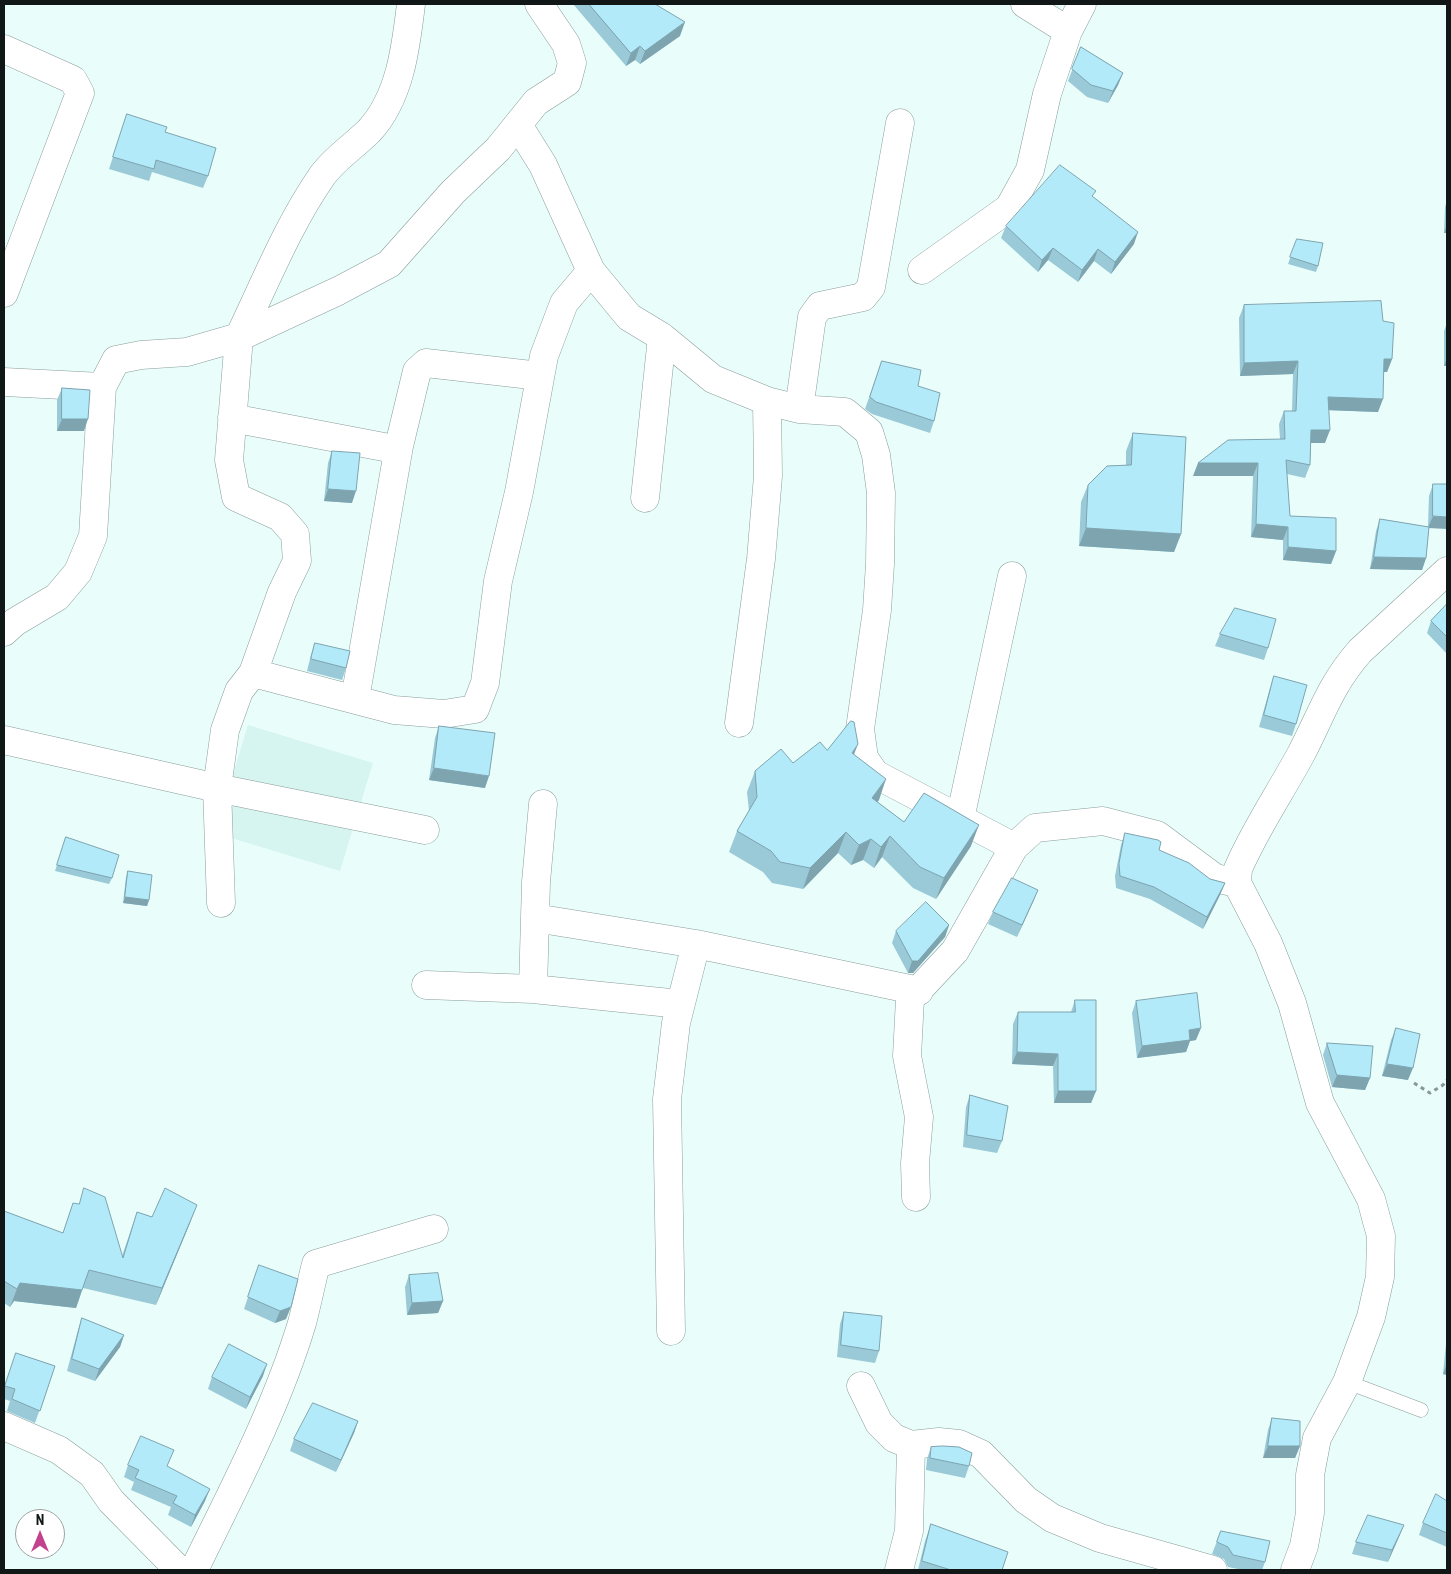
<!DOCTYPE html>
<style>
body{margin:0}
#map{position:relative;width:1451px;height:1574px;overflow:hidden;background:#e9fefb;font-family:"Roboto Condensed",sans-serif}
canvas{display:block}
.frame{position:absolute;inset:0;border:5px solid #101716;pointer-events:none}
.north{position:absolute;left:15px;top:1509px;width:50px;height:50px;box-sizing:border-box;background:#fff;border:1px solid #9fa2a2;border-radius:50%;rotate:0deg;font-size:14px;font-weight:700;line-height:20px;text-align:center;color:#101716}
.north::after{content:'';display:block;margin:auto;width:18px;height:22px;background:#c3428d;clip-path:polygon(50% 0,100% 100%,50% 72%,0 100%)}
</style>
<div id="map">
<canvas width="1451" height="1574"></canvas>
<div class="frame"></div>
<div class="north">N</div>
</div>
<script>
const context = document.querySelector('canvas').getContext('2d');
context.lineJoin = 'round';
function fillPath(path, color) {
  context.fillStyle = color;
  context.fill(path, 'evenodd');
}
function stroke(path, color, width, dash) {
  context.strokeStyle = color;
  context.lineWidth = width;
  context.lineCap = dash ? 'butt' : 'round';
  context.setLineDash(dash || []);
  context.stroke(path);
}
fillPath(new Path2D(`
 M248,725L373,763L340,871L215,833Z`), '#d6f4f0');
const service = new Path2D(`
 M1347,1382L1421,1410`);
const minor = new Path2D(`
 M1025,4L1068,31
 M4,49L73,80L80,93L4,293
 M518,125L543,165L591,271L629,317L662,337L713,379L767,401L799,409L845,412L869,432L876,455L881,493L880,564L877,610L860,729L864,758L875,774L1014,847
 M922,270L1009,208L1030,170L1047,94L1068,31L1082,4
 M4,382L102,387
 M799,409L812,317L820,306L863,297L871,287L900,123
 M232,418L389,448L399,446L417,371L426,363L540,376
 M645,498L662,337
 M4,632L15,622L57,597L78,572L93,536L102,387L116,360L141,355L187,352L239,337C265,283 288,225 322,176C334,159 354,146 369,131C400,98 406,47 411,4
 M253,673L394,710L444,714L475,709L485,683L498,581L519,492L544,356L564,303L591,271
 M355,699L399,446
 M739,723L761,559L768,476L767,401
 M4,740L217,788L425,830
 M960,819L1012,576
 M221,903L217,788L225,730L239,691L253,673L282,592L297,561L295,534L280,517L236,497L229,460L239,337L338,291L389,264L453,192L498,149L536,102L567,82L572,63L566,44L539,4
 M535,918L696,944L919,991
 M426,985L533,989L680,1004
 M533,989L536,882L543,804
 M916,1197L915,1163L919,1117L907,1056L910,999L955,951L1014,847L1035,828L1103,821L1157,835L1215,878L1237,883
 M671,1331L667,1099L676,1023L696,944
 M861,1386L879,1423L894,1438L911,1445L939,1442L959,1444L981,1454L1026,1500L1052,1518L1100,1538L1213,1570
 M4,1426L59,1450L92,1474L111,1501L179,1570
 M194,1570C233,1490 276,1409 302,1323C307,1304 311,1284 316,1264L434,1229
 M899,1570L909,1531L911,1445`);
const tertiary = new Path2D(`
 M1295,1570L1304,1546L1310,1513V1475L1317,1438L1347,1382L1371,1317L1380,1277L1381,1236L1371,1199L1320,1103L1292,1003L1268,943L1237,883L1238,869C1255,829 1280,793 1301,754C1321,716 1330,685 1360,651L1447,571`);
stroke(service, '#8a9d9a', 15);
stroke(minor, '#8a9d9a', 29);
stroke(tertiary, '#8a9d9a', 29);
stroke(new Path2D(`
 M1414,1083L1430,1093L1443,1085L1447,1080`), '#899896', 3, [4, 4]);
stroke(service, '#fff', 14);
stroke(minor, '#fff', 28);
stroke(tertiary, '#fff', 28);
fillPath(new Path2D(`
 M573,4H655L680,36L640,64L635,60L626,66Z
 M1081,47L1123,73L1118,85L1108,103L1087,97L1068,81Z
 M127,114L165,132L208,176L203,188L152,172L149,181L109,169Z
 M1094,198L1134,244L1111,274L1094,261L1078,282L1048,260L1038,272L1001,238L1006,226Z
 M1447,200V233H1444L1445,207Z
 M1297,239L1318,266L1316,272L1288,264Z
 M1244,305L1383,321L1392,359L1387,372H1384L1378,412L1328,410L1325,443H1311L1310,465L1305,478L1287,474L1290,516L1336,551L1331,564L1283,560V540L1251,537L1253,476H1193L1280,439L1279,424L1284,411H1292L1293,374L1240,376L1239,318Z
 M1447,323V366H1444V331Z
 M882,361L918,386L934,421L930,433L872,414L865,409Z
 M62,388L84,431H57V400Z
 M1133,433L1181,534L1174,552L1079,546L1081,502L1088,485L1126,465V451Z
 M332,451L352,503L324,501L328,463Z
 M1433,484H1447L1429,528L1426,558L1422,570L1370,569L1376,531L1380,519L1428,527L1429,496Z
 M1447,604V654L1427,633L1431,621Z
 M1220,634L1268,648L1264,660L1215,646Z
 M315,643L346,668L342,680L307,671L311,655Z
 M1274,676L1296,724L1292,736L1259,727L1270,688Z
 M439,726L485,788L429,780L435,738Z
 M827,750L854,755L879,800L877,802L904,822L971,846L936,899L913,888L882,857L874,868L863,860L851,865L838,853L803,889L772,883L763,872L729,852L737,831L749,811L747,792L755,771L793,763Z
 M1125,833L1159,850L1210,879L1225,883L1220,895L1203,929L1150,899L1116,888L1115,876L1121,845Z
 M66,837L112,878L109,884L55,871Z
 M128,871L149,900L147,906L123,903L126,877Z
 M1038,890L1033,902L1017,937L988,924L993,912Z
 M949,925L945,937L913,973H908L892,943L896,931Z
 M1075,1000L1096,1091L1091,1103H1054L1053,1066L1012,1064L1013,1024L1018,1012H1071Z
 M1136,1001L1196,1040L1190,1041L1186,1052L1137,1058L1132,1013Z
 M1396,1028L1408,1080L1382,1076L1391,1040Z
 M1327,1043L1370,1078L1365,1090L1332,1087L1323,1055Z
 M970,1095L1002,1141L997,1153L963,1147L966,1107Z
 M73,1203L122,1256L137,1212L152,1217L190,1223L156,1305L83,1288L76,1308L14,1301L10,1307L4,1303V1211L63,1233Z
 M259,1265L286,1319L275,1323L244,1309Z
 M409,1275L443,1301L438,1313L407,1315L405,1287Z
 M844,1312L879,1351L875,1363L837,1357L840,1324Z
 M82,1318L124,1335L120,1347L95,1381L67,1371L78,1330Z
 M1447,1334V1375L1443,1374Z
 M16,1353L55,1366L35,1423L7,1411L10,1401L4,1399V1387Z
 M263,1376L246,1409L208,1389L212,1377Z
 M1272,1418L1300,1446L1295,1458H1263L1268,1430Z
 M358,1421L354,1433L336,1472L290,1451L294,1439Z
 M931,1447L969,1466L965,1478L926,1470L927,1459Z
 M128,1465L167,1466L205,1501L191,1527L168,1515L171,1507L131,1490L134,1482L124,1477Z
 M1447,1501V1547L1419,1535L1423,1523Z
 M931,1524L1002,1570H918L925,1541Z
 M1404,1525L1388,1562L1352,1554L1356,1542Z
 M1221,1531L1265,1562L1262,1570H1243L1228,1567L1224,1559L1212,1554Z`), '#9ac9d7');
fillPath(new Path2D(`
 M685,22L680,36L640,64L645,51Z
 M640,46L635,60L626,66L631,53Z
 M1123,73L1118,85L1108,103L1113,91Z
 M1447,225V233H1444Z
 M1138,232L1134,244L1111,274L1115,262Z
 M1053,248L1048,260L1038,272L1042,260Z
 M1098,249L1094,261L1078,282L1082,270Z
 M1447,358V366H1444Z
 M1384,359H1392L1387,372H1379Z
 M1298,361L1293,374L1240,376L1244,363Z
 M1328,397L1383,399L1378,412L1323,410Z
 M62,419H88L84,431H57Z
 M1311,430H1330L1325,443H1306Z
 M1198,463H1258L1253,476H1193Z
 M328,489L356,491L352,503L324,501Z
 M1433,516L1447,517V529L1428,528Z
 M1256,524L1288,527L1283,540L1251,537Z
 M1086,528L1181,534L1174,552L1079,546Z
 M1288,547L1336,551L1331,564L1283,560Z
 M1374,557L1426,558L1422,570L1370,569Z
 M858,744L850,765L852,753Z
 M434,768L489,776L485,788L429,780Z
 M886,779L879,800L864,819L872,798Z
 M979,825L971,846L936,899L944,878Z
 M846,832L838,853L803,889L810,868Z
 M890,836L882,857L874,868L881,847Z
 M871,839L863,860L851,865L859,845Z
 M1225,883L1220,895L1203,929L1207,917Z
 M1038,890L1033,902L1017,937L1022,925Z
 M125,897L149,900L147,906L123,903Z
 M949,925L945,937L913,973H908L912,961Z
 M1201,1028L1196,1040L1190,1041L1186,1052L1137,1058L1142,1046L1189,1030Z
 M1017,1052L1058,1054L1053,1066L1012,1064Z
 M1387,1064L1413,1068L1408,1080L1382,1076Z
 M1337,1075L1370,1078L1365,1090L1332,1087Z
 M1058,1091H1096L1091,1103H1054Z
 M197,1205L190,1223L156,1305L162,1288Z
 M20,1283L82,1290L76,1308L14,1301L10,1307L17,1289Z
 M443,1301L438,1313L407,1315L412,1303Z
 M291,1307L286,1319L275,1323L280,1311Z
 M124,1335L120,1347L95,1381L99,1369Z
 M267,1364L263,1376L246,1409L250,1397Z
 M1447,1364V1375L1443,1374Z
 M358,1421L354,1433L336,1472L341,1460Z
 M1268,1446H1300L1295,1458H1263Z
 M210,1489L205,1501L191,1527L195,1515Z
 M1404,1525L1399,1537L1388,1562L1392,1550Z`), '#7da4af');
const building = new Path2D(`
 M589,4H655L685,22L645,51L640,46L631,53Z
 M1081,47L1123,73L1113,91L1091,85L1072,69Z
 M127,114L167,127L165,132L216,148L208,176L156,160L154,169L113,157Z
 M1060,165L1096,191L1092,196L1138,232L1115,262L1098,249L1082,270L1053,248L1042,260L1006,226Z
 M1297,239L1323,243L1318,266L1290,257Z
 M1381,301L1383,321L1394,323L1392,359H1384L1383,399L1328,397L1330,430H1311L1310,465L1286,460L1290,516L1336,518V551L1288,547V527L1256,524L1258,463H1198L1228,440L1285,439L1284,411H1296L1298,361L1244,363V305Z
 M882,361L921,370L918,386L940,393L934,421L876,402L870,397Z
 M62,388L90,390L88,419H62Z
 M1133,433L1186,437L1181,534L1086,528L1088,485L1107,466L1131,465Z
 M332,451L360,453L356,491L328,489Z
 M1433,484H1447V517L1433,516Z
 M1380,519L1429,527L1426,558L1374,557Z
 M1447,604V637L1431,621Z
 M1235,608L1276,619L1268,648L1220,634Z
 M315,643L350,651L346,668L311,659Z
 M1274,676L1307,685L1296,724L1264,715Z
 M851,721L854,722L858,744L852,753L886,779L872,798L904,822L924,793L979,825L944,878L920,867L890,836L881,847L871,839L859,845L846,832L810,868L780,862L771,851L737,831L757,797L755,771L781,749L793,763L820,742L827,750Z
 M439,726L495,733L489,776L434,768Z
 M1125,833L1158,840L1161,842L1159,850L1189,863L1210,879L1225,883L1207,917L1154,887L1120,876L1119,864Z
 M66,837L119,855L112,878L57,865Z
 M128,871L152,875L149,900L125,897Z
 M1012,878L1038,890L1022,925L993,912Z
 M926,902L949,925L918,961H912L896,931Z
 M1197,993L1201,1028L1189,1030L1190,1040L1142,1046L1136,1001Z
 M1075,1000H1096V1091H1058V1054L1017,1052L1018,1012H1075Z
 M1396,1028L1420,1034L1413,1068L1387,1064Z
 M1327,1043L1373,1046L1370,1078L1337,1075Z
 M970,1095L1008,1106L1002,1141L967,1135Z
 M84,1188L105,1197L123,1258L137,1212L152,1217L165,1188L197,1205L162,1288L89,1270L82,1290L20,1283L17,1289L4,1281V1211L63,1233L73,1203L79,1204Z
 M259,1265L298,1279L291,1307L280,1311L248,1297Z
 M438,1273L443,1301L412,1303L409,1275Z
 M844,1312L882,1316L879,1351L841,1345Z
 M82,1318L124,1335L99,1369L72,1359Z
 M229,1344L267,1364L250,1397L212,1377Z
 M16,1353L55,1366L40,1411L12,1399L15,1389L5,1386Z
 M313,1403L358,1421L341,1460L294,1439Z
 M1272,1418L1300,1421V1446H1268Z
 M141,1436L174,1450L167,1466L210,1489L195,1515L173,1503L177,1496L135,1478L139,1470L128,1465Z
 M943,1446L959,1447L972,1453L969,1466L930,1458L931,1447Z
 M1436,1494L1447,1501V1533L1423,1523Z
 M1368,1515L1404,1525L1392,1550L1356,1542Z
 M931,1524L1008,1552L1002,1570H951L922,1561Z
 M1221,1531L1270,1541L1265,1562L1233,1555L1228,1547L1217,1542Z`);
fillPath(building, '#b3eafa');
stroke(building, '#7da4af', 1);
</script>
